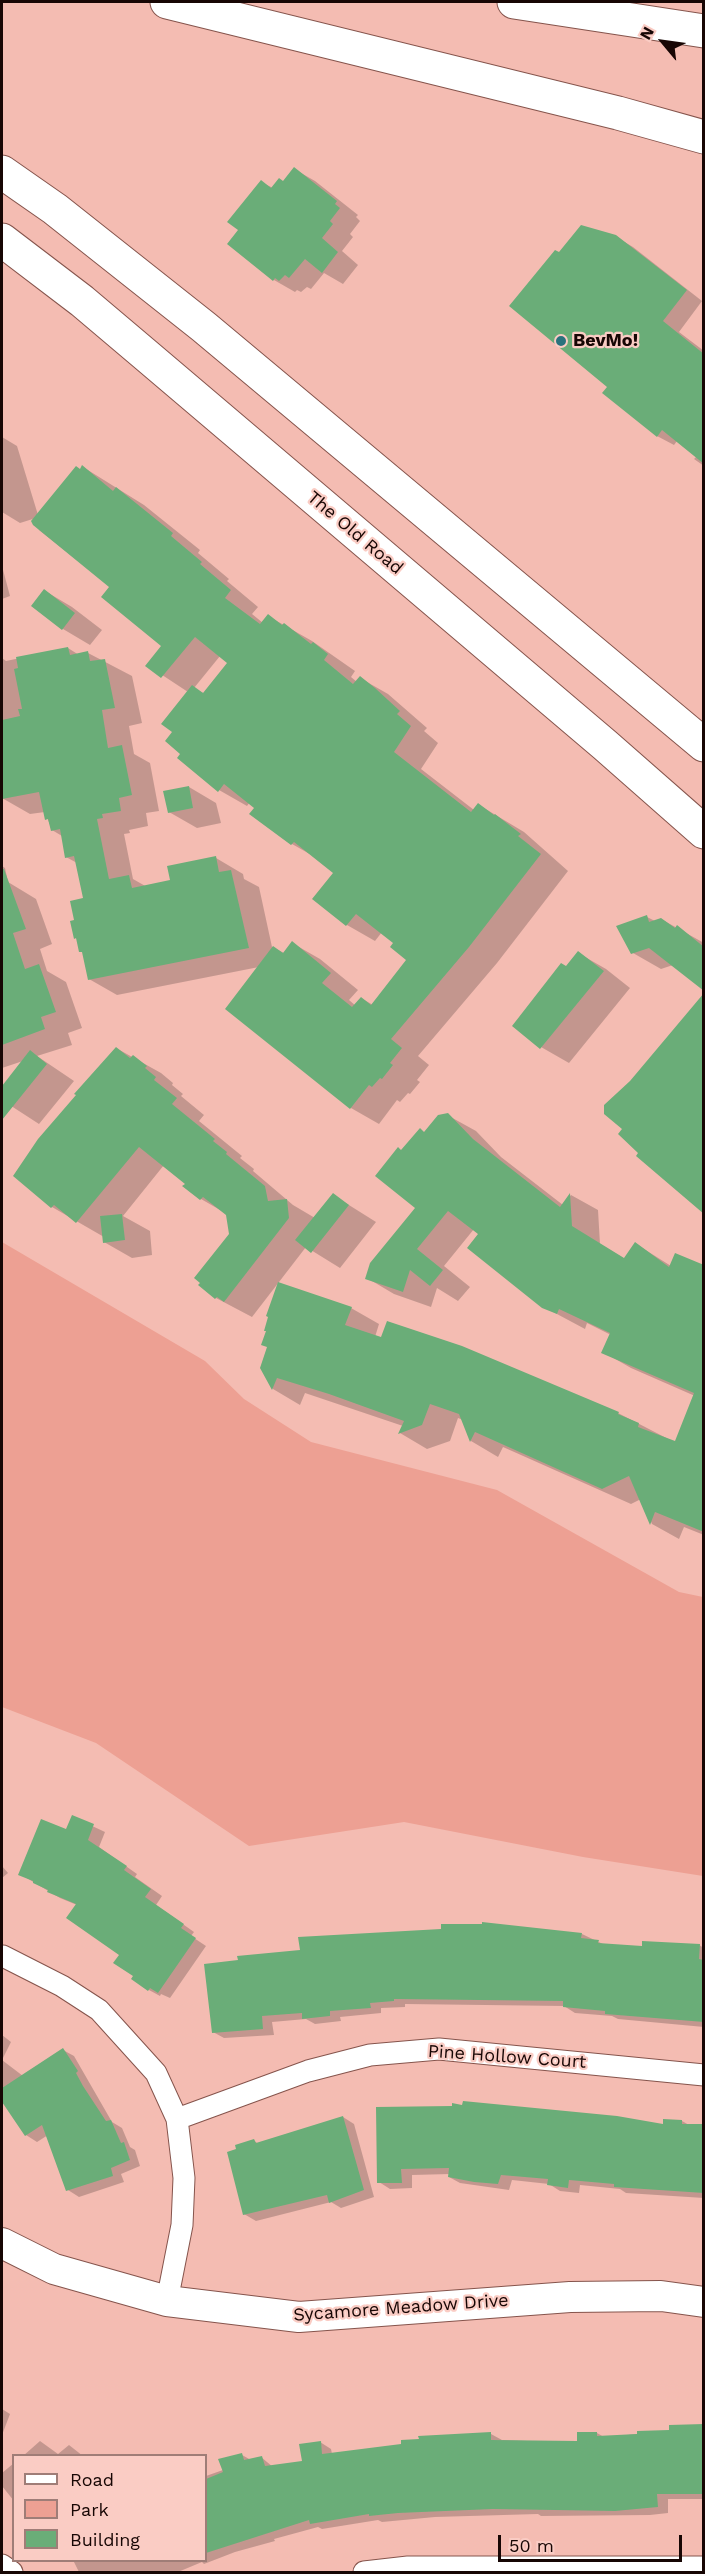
<!DOCTYPE html>
<style>
body{margin:0}
#map{position:relative;width:705px;height:2574px;overflow:hidden;background:#f4bcb2;font-family:"Work Sans",sans-serif}
canvas{display:block}
.frame{position:absolute;inset:0;border:3px solid #170604;pointer-events:none}
.legend{position:absolute;left:12px;top:2454px;width:195px;height:108px;box-sizing:border-box;background:#faccc4;border:2px solid #9f7d77;margin:0;padding:8px 10px;list-style:none;font-size:18px;color:#170604}
.legend li{display:flex;align-items:center;gap:12px;height:30px}
.legend b{width:30px;border:2px solid #9f7d77}
.north{position:absolute;left:633px;top:12px;width:60px;height:60px;-webkit-text-stroke:4px #faccc4;paint-order:stroke;rotate:299deg;font-size:16px;font-weight:700;line-height:24px;text-align:center;color:#170604}
.north::after{content:'';display:block;margin:auto;width:21px;height:27px;background:#170604;clip-path:polygon(50% 0,100% 100%,50% 72%,0 100%)}
.scale{position:absolute;left:498px;top:2535px;width:184px;height:27px;box-sizing:border-box;border:3px solid #170604;border-top:0;padding-left:8px;font-size:18px;line-height:21px;white-space:nowrap;color:#170604;-webkit-text-stroke:4px #faccc4;paint-order:stroke}
</style>
<div id="map">
<canvas width="705" height="2574"></canvas>
<div class="frame"></div>
<ul class="legend">
<li><b style="height:8px;background:#fff"></b>Road</li>
<li><b style="height:16px;background:#eda093"></b>Park</li>
<li><b style="height:16px;background:#6aad78"></b>Building</li>
</ul>
<div class="north">N</div>
<div class="scale">50 m</div>
</div>
<script>
const context = document.querySelector('canvas').getContext('2d');
context.lineJoin = 'round';
function fillPath(path, color) {
  context.fillStyle = color;
  context.fill(path, 'evenodd');
}
function stroke(path, color, width, dash) {
  context.strokeStyle = color;
  context.lineWidth = width;
  context.lineCap = dash ? 'butt' : 'round';
  context.setLineDash(dash || []);
  context.stroke(path);
}
function label(font, color, halo, rows, align = 'center') {
  context.font = font + ' "Work Sans",sans-serif';
  context.lineWidth = 4.5;
  context.setLineDash([]);
  context.textBaseline = 'middle';
  context.strokeStyle = halo;
  context.fillStyle = color;
  for (const [text, x, y, turn = 0] of rows) {
    context.save();
    context.translate(x, y);
    context.rotate((+turn || 0) * Math.PI / 180);
    context.textAlign = isNaN(turn) ? turn : align;
    if (halo) context.strokeText(text, 0, 0);
    context.fillText(text, 0, 0);
    context.restore();
  }
}
fillPath(new Path2D(`
 M2,1242L205,1361L244,1399L311,1442L497,1490L679,1592L703,1597V1876L583,1857L404,1822L249,1846L96,1743L2,1707Z`), '#eda093');
fillPath(new Path2D(`
 M294,169L315,181L358,215L356,217L360,221L350,234L353,237L342,251L358,265L343,284L324,273L311,289L307,287L301,292L297,290L295,292L274,280L229,244L240,230L261,182L273,188L283,182Z
 M616,237L633,247L702,301L679,332L704,351V466L694,459L697,456L677,441L674,445L657,436L609,387L559,254Z
 M2,437L17,446L38,515L83,467L144,505L200,550L198,553L229,579L227,581L258,607L252,614L263,623L268,616L312,641L355,671L351,677L357,682L360,678L388,694L427,728L424,731L438,743L421,769L474,810L479,805L524,832L568,871L497,963L418,1056L429,1065L417,1080L420,1082L410,1094L408,1093L400,1102L397,1100L379,1124L351,1108L259,967L117,995L89,979L84,953L81,951L78,939L75,938L76,921L84,899L77,863L66,857L62,836L52,830L45,812L30,814L2,798V658L6,661L68,648L79,655L88,653L132,676L142,723L129,726L134,754L150,763L159,811L146,813L148,826L129,830L130,833L124,834L133,879L147,887L171,882L216,858L243,874L244,879L259,887L272,947L284,953L292,943L320,959L358,990L349,1000L356,1006L361,998L373,1005L408,960L395,943L382,932L375,941L347,925L314,899L335,873L315,857L292,844L250,802L247,806L219,790L179,758L182,754L174,732L188,692L147,665L163,645L111,587L39,530L36,518L20,523L2,512ZM220,656L229,663L205,694L194,688Z
 M2,566L10,596L2,599Z
 M45,591L72,607L102,630L90,645L63,629L33,606Z
 M189,787L216,803L221,823L197,828L169,812Z
 M2,866L5,868L8,882L36,899L52,944L40,949L47,971L66,982L82,1028L68,1033L72,1045L37,1056L74,1081L39,1124L2,1100V1089L23,1061L2,1068Z
 M647,917L655,921L661,919L704,943V987L673,965L661,969L633,953Z
 M578,953L606,969L630,988L569,1063L541,1047L567,968Z
 M116,1048L161,1073L173,1083L172,1085L183,1094L181,1096L204,1115L199,1121L242,1156L240,1158L254,1169L253,1171L293,1205L315,1218L333,1195L376,1222L340,1268L306,1247L252,1317L216,1298L230,1234L227,1214L201,1199L187,1184L164,1165L123,1216L150,1231L152,1255L132,1258L104,1242V1237L52,1207L16,1172Z
 M447,1115L476,1131L501,1157L563,1205L571,1195L598,1210L600,1244L625,1259L636,1244L671,1266H704V1535L684,1527L679,1539L652,1524L641,1499L631,1504L503,1447L498,1457L471,1441L463,1420L458,1418L450,1441L427,1449L400,1433L403,1426L305,1393L300,1405L273,1389L261,1368L351,1308L379,1324L375,1337L618,1413L676,1443L695,1396L631,1368L603,1352L611,1335L587,1323L585,1329L542,1306L474,1229L444,1266L470,1287L458,1301L437,1288L431,1307L394,1294L367,1278L417,1208L402,1151Z
 M73,1817L105,1832L99,1847L137,1874L135,1877L162,1896L156,1905L194,1932L191,1936L206,1946L170,1998L161,1994L160,1996L149,1990L135,1976L121,1954L77,1905L60,1898L20,1874L67,1831Z
 M2,1866L8,1873L2,1878Z
 M582,1934L605,1945L643,1948L699,1945L704,1948V2027L618,2019L612,2016L575,2013L564,2006L405,2004V2007L381,2008V2013L340,2017L341,2021L315,2024L306,2019L272,2022L274,2035L224,2038L213,2032L206,1965Z
 M2,2035L11,2042L2,2060Z
 M63,2050L74,2056L112,2122L122,2128L130,2147L135,2150L140,2166L121,2174L124,2182L79,2197L68,2190L48,2135L37,2142L26,2135L2,2099V2060L23,2076Z
 M377,2109L664,2126L682,2121L689,2125L704,2126V2198L626,2193L620,2189L580,2185L579,2193L560,2191L549,2184L512,2180L509,2190L460,2183L449,2177L450,2174L412,2175V2188L390,2189L379,2182Z
 M343,2117L354,2124L374,2197L341,2208L331,2202L256,2221L244,2214L238,2150L254,2141L259,2144Z
 M2,2409L10,2414L2,2435Z
 M704,2426V2499H668V2513L650,2515L541,2516L538,2514L435,2517L382,2522L378,2520L322,2529L318,2527L274,2539L275,2541L235,2552L204,2564L202,2562L178,2572H79L73,2560H206V2476L223,2470L242,2455L251,2460L261,2457L273,2467L303,2462L320,2442L331,2449L332,2454L491,2434L502,2440L579,2443L597,2433L604,2437L671,2431Z
 M40,2441L58,2454L69,2445L83,2456H23Z
 M14,2463V2501L2,2486V2473Z`), '#0003');
fillPath(new Path2D(`
 M294,167L337,201L335,204L340,208L330,221L333,224L322,238L338,252L322,273L305,259L289,278L285,275L279,281L275,278L273,281L227,244L238,230L227,222L261,180L271,188L279,178L283,181Z
 M581,225L616,235L687,290L663,321L704,354V464L662,430L657,437L602,393L607,387L509,306L555,250L559,252Z
 M82,465L113,491L116,487L173,533L171,536L202,562L200,564L231,590L225,598L260,624L268,614L282,625L284,623L311,644L313,642L328,654L324,660L353,684L360,676L375,688L400,711L397,714L411,726L394,752L471,812L478,803L494,815L495,814L521,834L518,836L541,854L469,947L391,1039L402,1048L390,1063L393,1065L382,1079L380,1078L372,1087L369,1085L350,1109L225,1009L273,946L283,953L292,941L331,973L322,983L352,1007L361,997L371,1005L406,960L390,947L393,943L356,914L346,926L312,899L333,873L294,842L291,845L249,814L254,808L224,784L218,792L177,758L180,754L165,741L172,732L161,724L192,685L203,693L227,663L195,637L161,678L145,666L161,646L101,597L109,587L33,525L31,521L76,466L80,469Z
 M44,589L75,613L62,630L31,606Z
 M68,647L70,655L88,651L90,661L105,659L115,708L102,710L108,748L122,745L132,795L119,798L121,811L102,814L103,818L97,819L109,879L129,875L132,888L170,880L167,866L216,856L219,872L231,870L249,948L88,980L82,952H79L76,938L74,939L70,921L74,920L70,901L83,898L74,856L65,858L60,829L51,831L48,819L45,820L39,792L2,799V720L20,716L18,709H22L14,669L18,668L16,657Z
 M189,786L193,808L168,813L163,791Z
 M2,869H4L26,929L13,933L25,969L39,964L56,1012L41,1017L45,1029L2,1045Z
 M647,915L649,922L661,918L675,928L677,925L704,947V991L649,948L631,954L616,926Z
 M578,951L604,971L540,1049L512,1026L561,963L566,966Z
 M704,993V1214L636,1156L638,1153L618,1134L622,1129L604,1114V1105L630,1081Z
 M116,1047L130,1058L133,1055L147,1066L145,1068L156,1077L154,1080L177,1098L172,1104L215,1139L213,1141L227,1152L226,1154L265,1186L268,1201L287,1199L289,1218L224,1302L217,1297L215,1299L198,1285L200,1283L194,1278L229,1234L226,1215L203,1197L200,1200L182,1186L185,1184L139,1147L76,1223L54,1205L51,1208L13,1176L38,1139L76,1095L74,1094Z
 M30,1050L47,1064L2,1120V1086Z
 M448,1113L473,1139L560,1207L570,1193L572,1226L624,1258L635,1242L669,1267L675,1253L704,1265V1532L655,1512L650,1525L629,1476L602,1489L475,1432L470,1442L459,1414L430,1404L422,1425L398,1434L404,1421L329,1394L277,1378L272,1390L260,1368L267,1347L261,1345L266,1331H264L268,1317L266,1316L278,1282L352,1307L345,1325L381,1337L387,1321L462,1346L619,1412L618,1414L639,1423L638,1427L675,1441L694,1393L601,1353L610,1333L559,1309L557,1314L542,1308L467,1248L478,1234L448,1211L417,1249L443,1270L430,1286L410,1270L403,1292L365,1279L370,1263L415,1208L375,1176L398,1147L401,1150L420,1128L424,1132L438,1115Z
 M333,1193L349,1205L311,1253L295,1240Z
 M122,1214L125,1240L103,1243L100,1216Z
 M72,1815L94,1824L88,1840L127,1866L124,1870L151,1889L145,1897L184,1924L181,1928L196,1938L158,1993L150,1988L148,1991L131,1979L133,1976L113,1963L119,1955L66,1918L76,1904L47,1892L48,1890L33,1883V1881L18,1875L41,1819L66,1829Z
 M482,1922L582,1933L581,1938L599,1940L598,1943L642,1946V1941L700,1944L699,1959L704,1960V2022L605,2014V2011L563,2007V2001L394,1999V2001L370,2003L371,2008L330,2011V2016L302,2019V2013L262,2016L263,2029L212,2033L204,1964L238,1960L237,1956L300,1950L298,1937L441,1929V1924H482Z
 M63,2048L78,2071L76,2073L83,2086L106,2121L111,2120L121,2143L124,2142L130,2160L111,2168L113,2176L66,2191L42,2125L25,2136L2,2102V2088Z
 M463,2101L617,2116L663,2124V2119L682,2120V2124H704V2193L614,2187V2184L569,2180L568,2188L547,2185L548,2179L501,2175L498,2184L474,2182L448,2177L449,2168L401,2169L402,2183H377L376,2107L452,2106V2103L462,2105Z
 M343,2116L364,2190L329,2203L327,2195L243,2215L227,2152L236,2149L235,2145L254,2139L256,2143Z
 M704,2424V2494H657L658,2507L615,2511L493,2509L398,2513L369,2516V2514L310,2524L309,2520L206,2553V2479L223,2472L218,2459L242,2453L244,2460L262,2456L265,2466L302,2461L299,2444L321,2441L322,2454L401,2444V2440L419,2439L418,2436L491,2432V2440L577,2441V2432H597V2436L637,2434V2431L669,2430V2425Z`), '#6aad78');
const street = new Path2D(`
 M3,1956L62,1986L99,2010L156,2073L177,2119L184,2178L182,2225L167,2301
 M177,2119L308,2071L370,2055L439,2049L704,2075
 M2,2565L12,2572
 M364,2572L408,2567H704`);
const secondary = new Path2D(`
 M2,2243L54,2269L167,2301L299,2317L570,2297L661,2296L704,2302`);
const primary = new Path2D(`
 M2,172L55,209L204,327L704,745
 M2,240L82,301L147,356L605,745L704,832`);
const highway = new Path2D(`
 M167,2L618,113L704,137
 M514,2L704,31`);
stroke(street, '#85544c', 23);
stroke(secondary, '#85544c', 32);
stroke(primary, '#85544c', 35);
stroke(highway, '#85544c', 35);
stroke(street, '#fff', 21);
stroke(secondary, '#fff', 30);
stroke(primary, '#fff', 33);
stroke(highway, '#fff', 33);
for (const [x, y, r, color] of [
 [561,341,6,"#2a727d"]
]) {
  const dot = new Path2D();
  dot.arc(x, y, r, 0, 2 * Math.PI);
  context.fillStyle = color;
  context.fill(dot);
  stroke(dot, '#faccc4', 2);
}
label('bold 18px', '#170604', '#faccc4', [
 ["BevMo!",573,341]
], 'left');
label('18px', '#170604', '#faccc4', [
 ["The Old Road",355,533,40],
 ["Pine Hollow Court",507,2057,4],
 ["Sycamore Meadow Drive",401,2308,-4]
]);
</script>
